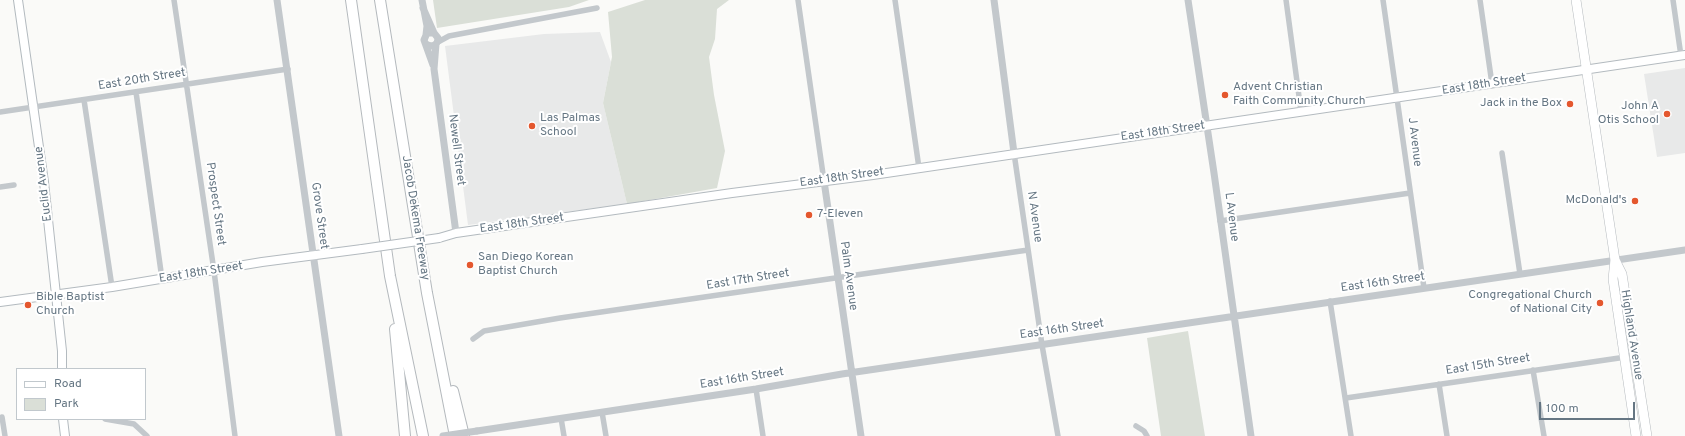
<!DOCTYPE html>
<style>
body{margin:0}
#map{position:relative;width:1685px;height:436px;overflow:hidden;background:#fafaf8;font-family:Overpass,sans-serif}
canvas{display:block}
.legend{position:absolute;left:16px;top:368px;width:130px;height:52px;box-sizing:border-box;background:#fff;border:1px solid #c1c8cd;margin:0;padding:5px 7px;list-style:none;font-size:12px;color:#657683}
.legend li{display:flex;align-items:center;gap:8px;height:20px}
.legend b{width:20px;border:1px solid #c1c8cd}
.scale{position:absolute;left:1539px;top:402px;width:96px;height:18px;box-sizing:border-box;border:2px solid #657683;border-top:0;padding-left:5px;font-size:12px;line-height:14px;white-space:nowrap;color:#657683;-webkit-text-stroke:3px #fff;paint-order:stroke}
</style>
<div id="map">
<canvas width="1685" height="436"></canvas>
<ul class="legend">
<li><b style="height:5px;background:#fff"></b>Road</li>
<li><b style="height:11px;background:#dadfd7"></b>Park</li>
</ul>
<div class="scale">100 m</div>
</div>
<script>
const context = document.querySelector('canvas').getContext('2d');
context.lineJoin = 'round';
function fillPath(path, color) {
  context.fillStyle = color;
  context.fill(path, 'evenodd');
}
function stroke(path, color, width, dash) {
  context.strokeStyle = color;
  context.lineWidth = width;
  context.lineCap = dash ? 'butt' : 'round';
  context.setLineDash(dash || []);
  context.stroke(path);
}
function label(font, color, halo, rows, align = 'center') {
  context.font = font + ' Overpass,sans-serif';
  context.lineWidth = 4;
  context.setLineDash([]);
  context.textBaseline = 'middle';
  context.strokeStyle = halo;
  context.fillStyle = color;
  for (const [text, x, y, turn = 0] of rows) {
    context.save();
    context.translate(x, y);
    context.rotate((+turn || 0) * Math.PI / 180);
    context.textAlign = isNaN(turn) ? turn : align;
    if (halo) context.strokeText(text, 0, 0);
    context.fillText(text, 0, 0);
    context.restore();
  }
}
fillPath(new Path2D(`
 M600,32L611,62L603,103L627,204L468,225L445,46L544,34Z
 M1685,68V153L1657,157L1644,74Z`), '#e8e9e9');
fillPath(new Path2D(`
 M433,0H589L569,7L437,28Z
 M645,0H729L717,9L715,39L709,57L714,95L725,151L717,188L627,204L603,103L612,57L608,12Z
 M1188,331L1205,436H1161L1147,338Z`), '#dadfd7');
const secondary = new Path2D(`
 M18,0L44,182L62,351V369
 M439,238L456,233L732,193L873,175L1685,55
 M0,302L112,287L262,262L362,249
 M63,419L65,436`);
const primary = new Path2D(`
 M1576,0L1615,260L1613,279L1636,436
 M1615,260L1622,274L1647,436`);
const motorway = new Path2D(`
 M351,0L390,276L423,436
 M380,0L427,293L455,436
 M395,329L405,436
 M453,391L464,436`);
stroke(secondary, '#b3babf', 10);
stroke(primary, '#b5babe', 10);
stroke(motorway, '#b4b9bd', 12);
stroke(new Path2D(`
 M174,0L214,271L235,436
 M798,0L824,181
 M895,0L919,168
 M1286,0L1301,111
 M1383,0L1424,288
 M1480,0L1492,84
 M1673,0L1681,56
 M438,42L449,36L597,8
 M136,92L162,279
 M84,100L112,287
 M0,112L288,69
 M1014,153L1042,345L1058,436
 M1502,153L1520,274
 M0,187L14,185
 M1220,221L1410,193
 M1330,301L1351,436
 M473,339L484,331L560,318L1028,250
 M1533,370L1544,436
 M1439,384L1447,436
 M756,389L763,436
 M1346,398L1626,357
 M602,412L606,436
 M2,417L5,436
 M561,418L564,436
 M105,419L134,424L147,436
 M1136,426L1144,431L1147,436`), '#c3c8cc', 5.5);
stroke(new Path2D(`
 M277,0L339,436
 M422,0L427,26L426,35
 M994,0L1014,153
 M1188,0L1214,173L1251,436
 M423,8L434,33L438,38C438,45 432,48 426,44
 M436,44L434,69L456,233
 M433,65L424,40L427,33H434
 M824,181L861,436
 M477,431L756,389L842,374L1685,250`), '#c3c8cc', 7);
stroke(secondary, '#fff', 8);
stroke(primary, '#fff', 9);
stroke(motorway, '#fff', 10);
const secondaryBridge = new Path2D(`
 M362,249L439,238`);
stroke(secondaryBridge, '#b3babf', 10, []);
stroke(new Path2D(`
 M443,436L477,431`), '#c3c8cc', 7);
stroke(secondaryBridge, '#fff', 8);
for (const [x, y, r, color] of [
 [1225,95,4,"#e4572e"],
 [1570,104,4,"#e4572e"],
 [1667,114,4,"#e4572e"],
 [532,126,4,"#e4572e"],
 [1635,201,4,"#e4572e"],
 [809,215,4,"#e4572e"],
 [470,265,4,"#e4572e"],
 [1600,303,4,"#e4572e"],
 [28,305,4,"#e4572e"]
]) {
  const dot = new Path2D();
  dot.arc(x, y, r, 0, 2 * Math.PI);
  context.fillStyle = color;
  context.fill(dot);
  stroke(dot, '#fff', 1.5);
}
label('12px', '#657683', '#fff', [
 ["East 20th Street",142,80,-9],
 ["East 18th Street",1484,85,-9],
 ["East 18th Street",1163,132,-8],
 ["J Avenue",1414,142,83],
 ["Newell Street",456,150,83],
 ["East 18th Street",842,178,-8],
 ["Euclid Avenue",44,184,-97],
 ["Prospect Street",215,204,82],
 ["Grove Street",319,216,82],
 ["N Avenue",1034,217,82],
 ["L Avenue",1231,217,83],
 ["Jacob Dekema Freeway",415,218,81],
 ["East 18th Street",522,224,-8],
 ["East 18th Street",201,273,-9],
 ["Palm Avenue",848,276,82],
 ["East 17th Street",748,280,-9],
 ["East 16th Street",1383,283,-8],
 ["East 16th Street",1062,330,-8],
 ["Highland Avenue",1631,335,81],
 ["East 15th Street",1488,365,-9],
 ["East 16th Street",742,379,-9]
]);
label('12px', '#657683', '#fff', [
 ["Advent Christian",1233,88],
 ["Faith Community Church",1233,102],
 ["Jack in the Box",1562,104,"right"],
 ["John A",1659,107,"right"],
 ["Otis School",1659,121,"right"],
 ["Las Palmas",540,119],
 ["School",540,133],
 ["McDonald's",1627,201,"right"],
 ["7-Eleven",817,215],
 ["San Diego Korean",478,258],
 ["Baptist Church",478,272],
 ["Congregational Church",1592,296,"right"],
 ["of National City",1592,310,"right"],
 ["Bible Baptist",36,298],
 ["Church",36,312]
], 'left');
</script>
